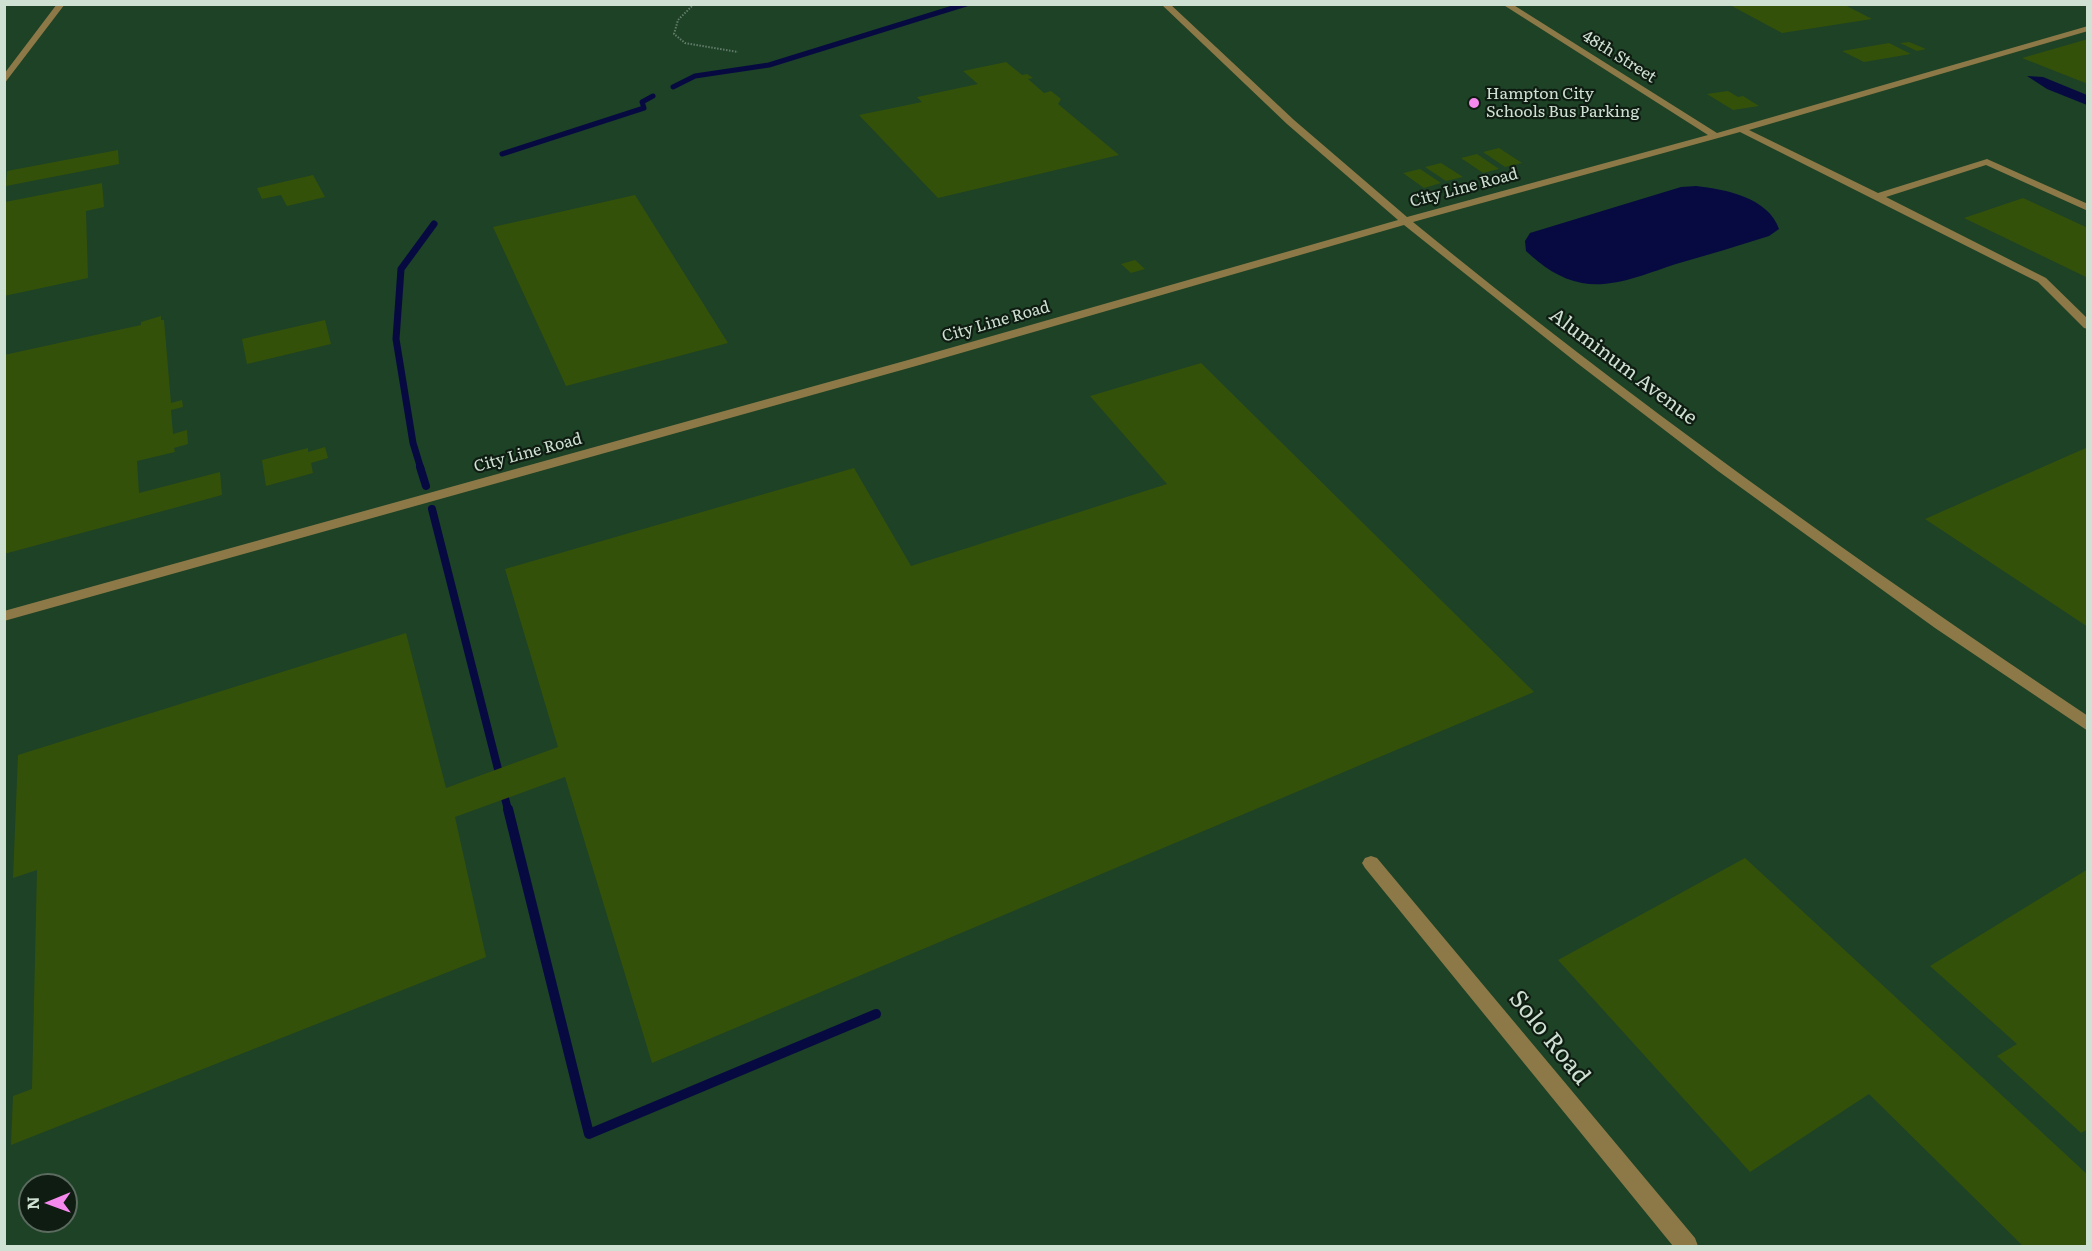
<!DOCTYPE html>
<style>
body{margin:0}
#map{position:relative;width:2092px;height:1251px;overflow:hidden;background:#1a3821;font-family:Literata,serif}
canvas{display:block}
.frame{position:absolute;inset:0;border:6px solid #cfe1d2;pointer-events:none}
.north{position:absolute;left:18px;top:1173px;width:60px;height:60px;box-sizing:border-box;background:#0f1c12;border:2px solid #5c6b5f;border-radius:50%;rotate:269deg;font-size:16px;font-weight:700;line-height:24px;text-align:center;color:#cfe1d2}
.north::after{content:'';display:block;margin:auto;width:21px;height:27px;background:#f689ed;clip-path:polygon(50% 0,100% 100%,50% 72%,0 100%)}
</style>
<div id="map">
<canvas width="2092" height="1251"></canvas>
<div class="frame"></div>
<div class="north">N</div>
</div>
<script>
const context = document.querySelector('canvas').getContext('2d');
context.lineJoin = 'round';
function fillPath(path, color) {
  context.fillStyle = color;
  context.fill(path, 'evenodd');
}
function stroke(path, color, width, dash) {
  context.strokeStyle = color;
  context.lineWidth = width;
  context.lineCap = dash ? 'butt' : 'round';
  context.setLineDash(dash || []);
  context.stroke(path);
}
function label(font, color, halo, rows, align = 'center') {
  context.font = font + ' Literata,serif';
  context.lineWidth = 4.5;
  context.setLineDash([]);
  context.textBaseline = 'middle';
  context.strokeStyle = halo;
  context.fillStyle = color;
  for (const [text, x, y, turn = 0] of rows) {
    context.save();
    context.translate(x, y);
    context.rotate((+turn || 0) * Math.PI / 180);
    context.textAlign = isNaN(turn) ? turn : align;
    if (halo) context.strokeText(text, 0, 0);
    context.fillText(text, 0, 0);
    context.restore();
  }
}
fillPath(new Path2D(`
 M5,5H2087V1246H5ZM30,1185H66V1221H30Z`), '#1d4226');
fillPath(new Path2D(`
 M2027,76L2043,77L2087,95V105L2047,89Z
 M1696,186C1725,189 1769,198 1779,229L1769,236C1738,246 1707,255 1676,264C1648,273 1612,289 1582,283C1560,279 1542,266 1526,251L1525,241L1530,233L1681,187Z`), '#070a41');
stroke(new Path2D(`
 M673,87L695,76L769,65L966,4
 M502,154L644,108L642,102L653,96`), '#070a41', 5);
stroke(new Path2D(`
 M421,469L413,443L396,339L401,269L434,224`), '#070a41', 7);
stroke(new Path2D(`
 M420,467L426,486
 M432,509L500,777
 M503,790L508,810`), '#070a41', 8);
stroke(new Path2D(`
 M508,809L589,1134L876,1014`), '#070a41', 10);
fillPath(new Path2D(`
 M1728,4H1843L1872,19L1782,33Z
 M2088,39V84L2022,58Z
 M1909,42L1926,49L1917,51L1900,43Z
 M1889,43L1911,54L1864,62L1842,51Z
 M1006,62L1022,75L1027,74L1033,78L1028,79L1044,93L1051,91L1061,99L1058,104L1119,155L938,198L859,115L922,102L917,97L978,84L963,71Z
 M1728,91L1738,97L1743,96L1759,106L1733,110L1707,94Z
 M1499,148L1522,163L1505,167L1483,152Z
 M118,150L119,164L6,186L7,171Z
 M1477,154L1499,169L1483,173L1461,158Z
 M1441,163L1463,177L1446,181L1425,167Z
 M1420,169L1441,183L1424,188L1403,173Z
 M313,175L325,197L287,206L281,195L262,199L257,188Z
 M102,183L104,207L86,211L88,278L4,296L5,202Z
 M635,195L728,343L566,386L493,227Z
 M2023,198L2088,228V278L1964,218Z
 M1135,260L1145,269L1131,273L1121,264Z
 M161,316V320H164L171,403L182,400L183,407L171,410L173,434L187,430L188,444L174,448L175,452L137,461L139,493L220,472L222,495L4,554V355L141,325V322Z
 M325,320L331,344L247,364L242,339Z
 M1201,363L1534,692L652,1063L565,777L455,817L486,957L11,1145L13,1096L32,1089L37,870L13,878L18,755L406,633L446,788L558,747L505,569L854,468L911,566L1167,484L1090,396Z
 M325,447L328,458L311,463L313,473L266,486L262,460L308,448V452Z
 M2088,447V627L1925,519Z
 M1745,858L2088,1175V1246H2023L1869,1094L1750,1172L1558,960Z
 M2088,869V1129L2081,1133L1997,1056L2017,1044L1930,966Z`), '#34510a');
stroke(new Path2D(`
 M694,4L678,20L674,34L685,43L738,52`), '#637c69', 2, [1.5, 1.5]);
fillPath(new Path2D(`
 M57,4H65L4,84V74Z
 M1161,4H1170L1294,120L1407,217L1708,135L1502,4H1512L1717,133L2088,26V31L1749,130L1878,193L1987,159L2088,204V211L1986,165L1886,197L2046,278L2088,319V329L2084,328L2038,282L1740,132L1413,222C1629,399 1856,561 2088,716V731L1935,628L1718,471L1577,363L1404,225L916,366L4,621V611L908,360L1398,220L1287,124Z
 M1371,856L1377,858L1695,1238L1698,1246H1673L1365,868L1362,863L1365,858Z`), '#8c7947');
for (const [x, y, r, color] of [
 [1474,103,6,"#f689ed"]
]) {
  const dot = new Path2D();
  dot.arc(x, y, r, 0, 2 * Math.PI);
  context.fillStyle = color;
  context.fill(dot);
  stroke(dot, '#0f1c12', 2);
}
label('16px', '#cfe1d2', '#0f1c12', [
 ["48th Street",1619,57,32],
 ["City Line Road",1464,188,-15],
 ["City Line Road",996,322,-16],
 ["City Line Road",528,453,-15]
]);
label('16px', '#cfe1d2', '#0f1c12', [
 ["Hampton City",1486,94],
 ["Schools Bus Parking",1486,112]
], 'left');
label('20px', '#cfe1d2', '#0f1c12', [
 ["Aluminum Avenue",1623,367,37]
]);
label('24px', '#cfe1d2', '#0f1c12', [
 ["Solo Road",1549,1038,51]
]);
</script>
